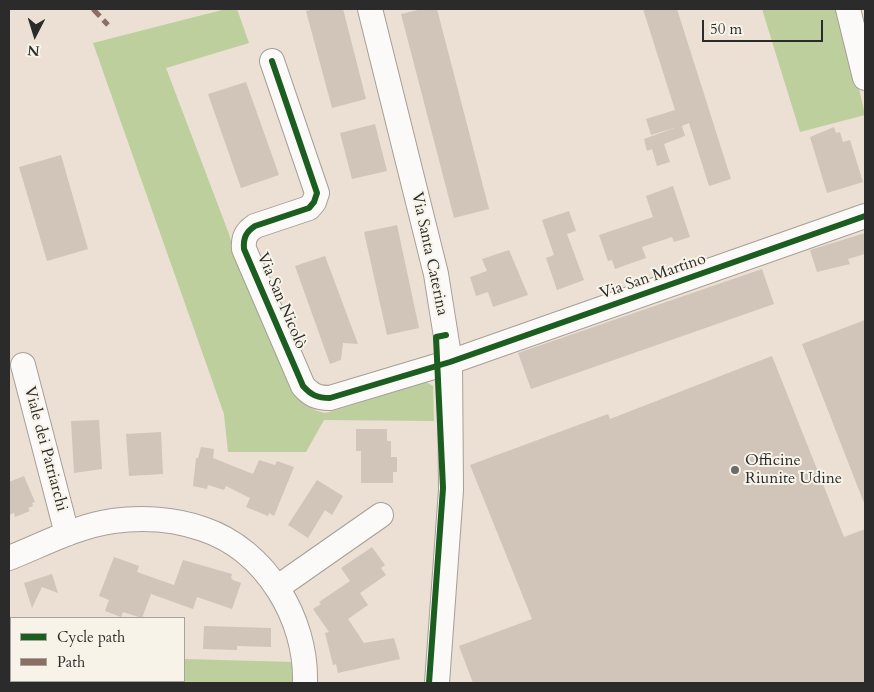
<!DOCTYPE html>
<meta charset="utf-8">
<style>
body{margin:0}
#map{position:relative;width:874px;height:692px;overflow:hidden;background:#ebe0d3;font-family:Cardo,serif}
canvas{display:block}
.frame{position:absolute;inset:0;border:10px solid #2b2b2b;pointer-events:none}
.legend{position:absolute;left:10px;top:617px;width:175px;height:65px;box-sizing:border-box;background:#f7f3e8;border:1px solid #a5a39c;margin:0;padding:6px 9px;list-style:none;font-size:15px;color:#2b2b2b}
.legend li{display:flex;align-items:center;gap:10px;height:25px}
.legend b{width:25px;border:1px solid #a5a39c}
.north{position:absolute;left:10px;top:10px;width:50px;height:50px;-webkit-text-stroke:4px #f7f3e8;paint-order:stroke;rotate:185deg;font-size:14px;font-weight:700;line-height:20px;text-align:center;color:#2b2b2b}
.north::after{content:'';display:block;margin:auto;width:18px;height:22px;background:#2b2b2b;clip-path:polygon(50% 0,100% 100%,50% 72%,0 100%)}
.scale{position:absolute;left:702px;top:20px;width:121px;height:22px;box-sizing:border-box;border:2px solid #2b2b2b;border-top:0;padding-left:6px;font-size:15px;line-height:18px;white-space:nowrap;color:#2b2b2b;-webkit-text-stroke:4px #f7f3e8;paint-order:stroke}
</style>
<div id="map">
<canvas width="874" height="692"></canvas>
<div class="frame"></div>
<ul class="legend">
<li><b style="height:6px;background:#1b5e20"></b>Cycle path</li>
<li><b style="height:6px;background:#8d6e63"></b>Path</li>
</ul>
<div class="north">N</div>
<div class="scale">50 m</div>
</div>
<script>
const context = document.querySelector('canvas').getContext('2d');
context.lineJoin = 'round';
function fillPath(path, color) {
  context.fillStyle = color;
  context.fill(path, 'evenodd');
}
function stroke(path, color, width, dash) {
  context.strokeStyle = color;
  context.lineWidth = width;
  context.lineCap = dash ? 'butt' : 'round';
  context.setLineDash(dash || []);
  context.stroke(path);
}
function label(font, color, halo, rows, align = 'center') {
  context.font = font + ' Cardo,serif';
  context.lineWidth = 4;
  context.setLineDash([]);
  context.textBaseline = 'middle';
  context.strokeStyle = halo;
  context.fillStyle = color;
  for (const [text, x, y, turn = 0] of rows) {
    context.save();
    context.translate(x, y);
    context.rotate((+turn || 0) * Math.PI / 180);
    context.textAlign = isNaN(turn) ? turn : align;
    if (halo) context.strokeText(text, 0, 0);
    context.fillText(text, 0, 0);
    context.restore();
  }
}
fillPath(new Path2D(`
 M226,9H237L249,43L166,68L229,234L237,260L295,391C304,404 310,410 326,413L426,382L433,386L434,421L324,420L306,452H228L224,414L93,43Z
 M762,9H841L865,115L800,132Z
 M184,659L294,662L293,683H117V681H184Z`), '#bccf9c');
fillPath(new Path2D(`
 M315,9H343L366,99L332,108L306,11Z
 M422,9H437L489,209L454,218L401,14Z
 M643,9H677L731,179L709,186L689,123L682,126L685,136L664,144L670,162L657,166L652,149L647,151L644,139L677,127L651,135L646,119L675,110Z
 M246,82L279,175L241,188L208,94Z
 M375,124L387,171L352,179L340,133Z
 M834,127L836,133L840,132L843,142L850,140L863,182L827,193L810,137Z
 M61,155L88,249L47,261L19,167Z
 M673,186L690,237L674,242L672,237L642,247L646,258L615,269L612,260L608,261L599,235L653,217L646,196Z
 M569,211L576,231L567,234L584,280L557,290L546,258L554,255L542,220Z
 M397,225L419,328L387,335L364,232Z
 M865,233V254L848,259L850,264L817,272L810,250Z
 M509,250L528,295L493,307L488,292L476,296L470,277L487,271L482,259Z
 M325,256L358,344L343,343L341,360L330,364L295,266Z
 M762,269L774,304L531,389L518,353Z
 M865,320V503H864L802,344Z
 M772,356L844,537L865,529V683H473L459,646L532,619L470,465L608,414L610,419Z
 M99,420L102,469L74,473L71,421Z
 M356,429H387V441H391V457H397V472H393V483H361V451H356Z
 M161,432L163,474L129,476L126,434Z
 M201,447L214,449L213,458L253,474L259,460L275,465L277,461L294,467L274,516L269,513L268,516L246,507L250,498L226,486L224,490L208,485L207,489L193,486L196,458H198Z
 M24,476L35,502L32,503L33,506L28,508L30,511L15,517L14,513L9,515V482Z
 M317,480L343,496L332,515L325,510L308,538L288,525Z
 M372,547L385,565L381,568L386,575L360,593L368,605L348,619L364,643L394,638L400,659L338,673L336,664L333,665L325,633L329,632L313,609L321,604L319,602L350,581L341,568Z
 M114,557L139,566L137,572L174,585L183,560L232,574L231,578L233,580L241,583L232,609L197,597L193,609L151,594L142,618L123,612L121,617L105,611L109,600L99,596Z
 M52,574L58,593L42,587L32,608L24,583Z
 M204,626L271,628V647L237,646V650L203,649Z`), '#d1c4b9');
const minor = new Path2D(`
 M370,9L436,274L450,362L451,490L437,683
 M848,9L865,78
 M272,61L317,193L314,202L309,208L255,226C246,232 243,238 244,249L303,386C311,395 317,398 330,398L450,362L865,216
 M23,365L67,534
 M9,558C42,545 77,526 113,521C142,517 175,519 203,529C266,550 307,619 305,683
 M278,587L381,515`);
stroke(minor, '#a69f98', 26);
stroke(minor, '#fcfaf8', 24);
stroke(new Path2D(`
 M93,9L108,25`), '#8d6e63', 5, [10, 5]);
stroke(new Path2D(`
 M272,61L317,193L314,202L309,208L255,226C246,232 243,238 244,249L303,386C311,395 317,398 330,398L450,362L865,216
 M429,683L443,488L436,337L446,335`), '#1b5e20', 6);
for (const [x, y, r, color] of [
 [735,470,5,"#6e6a66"]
]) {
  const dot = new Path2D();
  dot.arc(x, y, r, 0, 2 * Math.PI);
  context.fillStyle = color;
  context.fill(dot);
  stroke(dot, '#f7f3e8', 2);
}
label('16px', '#2b2b2b', '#f7f3e8', [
 ["Via Santa Caterina",429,254,78],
 ["Via San Martino",653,277,-19],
 ["Via San Nicolò",281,301,67],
 ["Viale dei Patriarchi",45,449,75]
]);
label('16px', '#2b2b2b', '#f7f3e8', [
 ["Officine",745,461],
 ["Riunite Udine",745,479]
], 'left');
</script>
